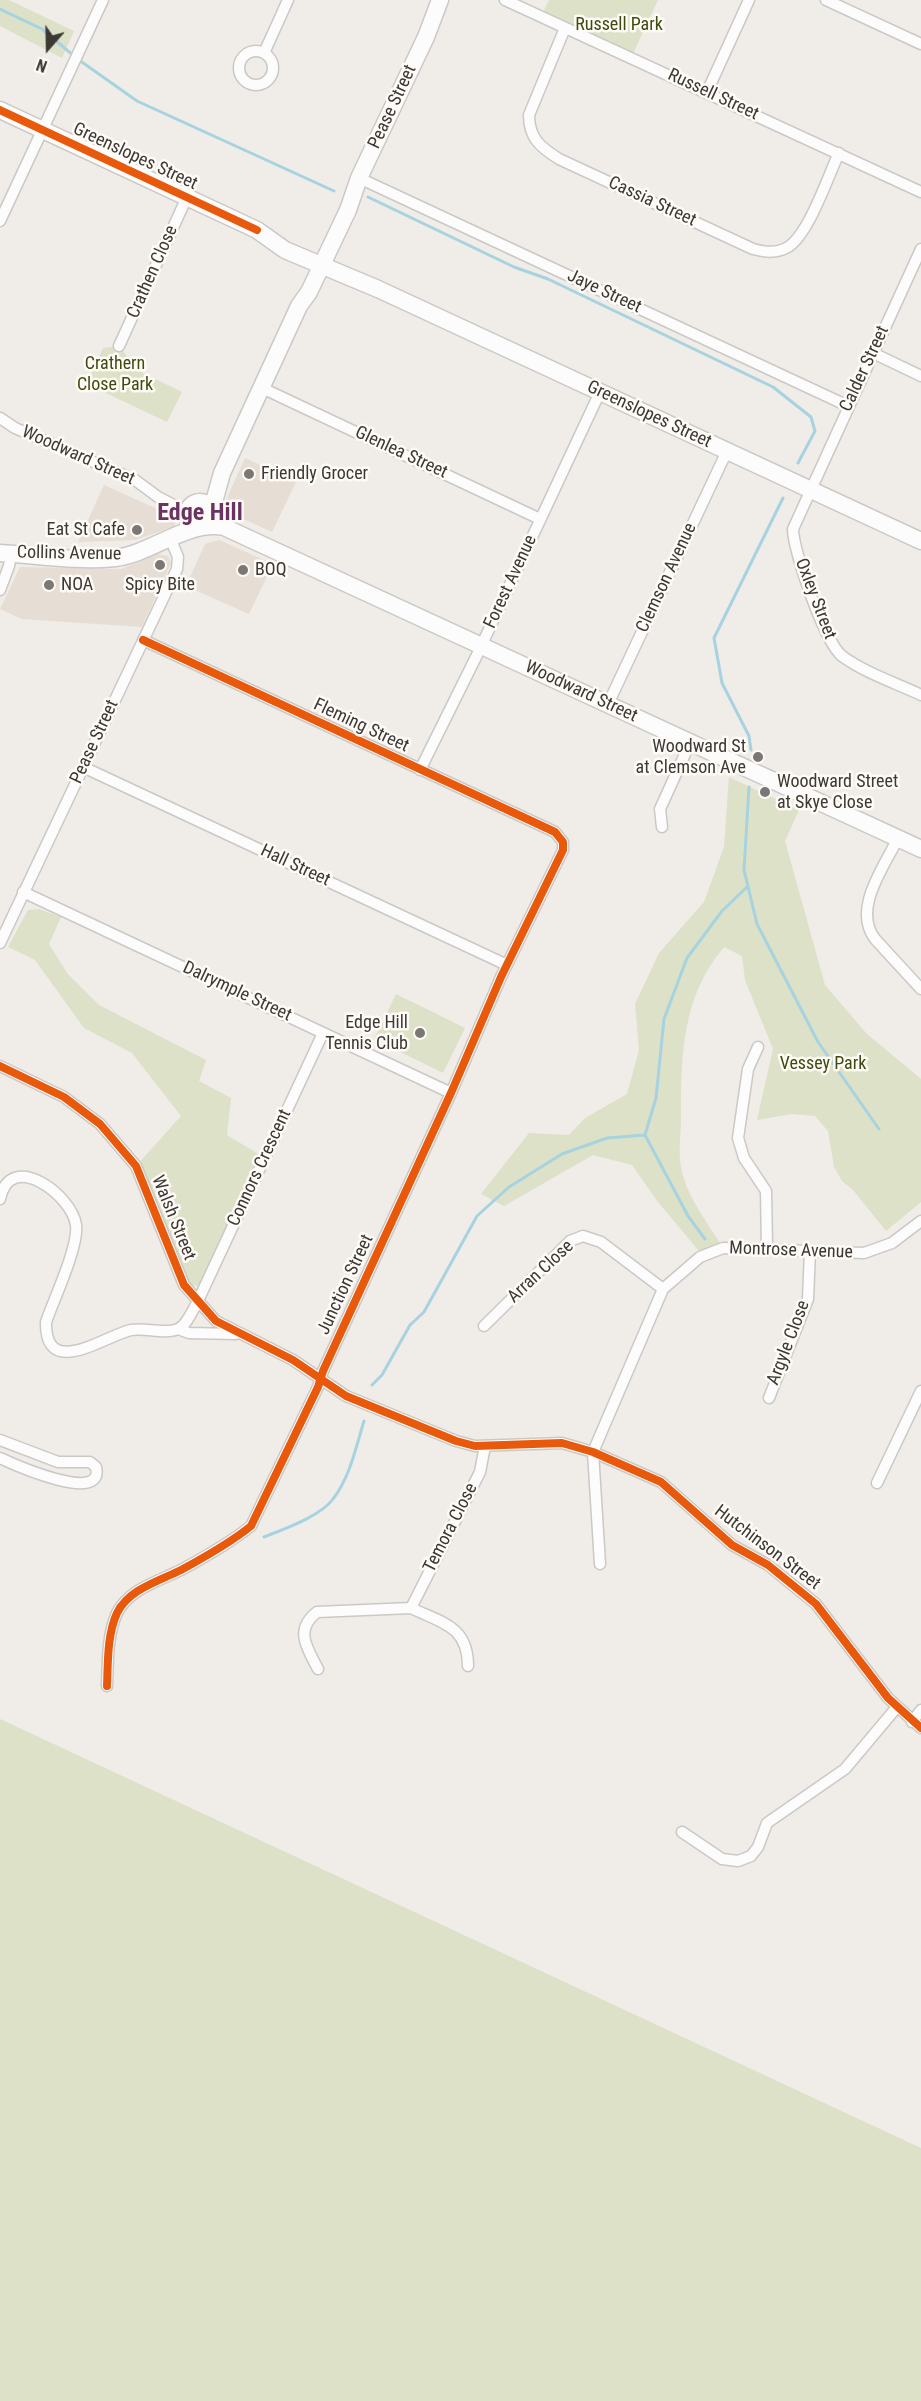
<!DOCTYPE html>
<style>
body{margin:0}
#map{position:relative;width:921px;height:2401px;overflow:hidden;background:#f0ece8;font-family:"Roboto Condensed",sans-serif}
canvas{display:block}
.north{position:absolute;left:18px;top:18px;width:60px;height:60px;-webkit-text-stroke:4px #fefaf5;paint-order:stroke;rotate:200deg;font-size:16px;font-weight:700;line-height:24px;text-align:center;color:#3b3836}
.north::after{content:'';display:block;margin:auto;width:21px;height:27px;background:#3b3836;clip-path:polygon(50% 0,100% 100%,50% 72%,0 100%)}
</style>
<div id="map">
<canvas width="921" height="2401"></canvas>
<div class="north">N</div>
</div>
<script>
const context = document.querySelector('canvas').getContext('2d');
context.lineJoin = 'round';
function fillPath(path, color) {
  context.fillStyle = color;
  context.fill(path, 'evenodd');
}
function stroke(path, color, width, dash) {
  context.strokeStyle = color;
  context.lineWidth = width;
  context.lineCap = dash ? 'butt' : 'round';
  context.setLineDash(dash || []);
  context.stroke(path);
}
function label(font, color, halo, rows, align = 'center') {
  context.font = font + ' "Roboto Condensed",sans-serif';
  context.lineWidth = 5;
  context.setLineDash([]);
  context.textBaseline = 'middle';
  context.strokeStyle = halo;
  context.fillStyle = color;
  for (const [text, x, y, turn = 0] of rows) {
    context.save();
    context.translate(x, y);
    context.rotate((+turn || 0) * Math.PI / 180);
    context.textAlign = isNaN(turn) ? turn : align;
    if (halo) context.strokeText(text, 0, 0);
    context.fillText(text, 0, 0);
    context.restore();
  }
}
fillPath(new Path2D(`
 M245,458L296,482L272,532L222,509Z
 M104,485L175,517V526L135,540L78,542Z
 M219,540L273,564L249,614L186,586L205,544Z
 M158,554L168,556L171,563L142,627L22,619L0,609L20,567L121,569Z`), '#e6ddd4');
fillPath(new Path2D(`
 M0,0H9L74,31L62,58L0,26Z
 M549,0H658L631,58L541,17Z
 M119,346L139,371L182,392L167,422L87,384L103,348Z
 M729,777L799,810L785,841L825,985L867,1034L921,1079V1202L886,1231L853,1190L842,1181L834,1167L828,1131L815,1116L792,1114L757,1120L773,1049L745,980L742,956L724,947C682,997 681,1054 681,1116C681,1132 678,1151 681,1167C686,1196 708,1223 723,1248L703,1256L658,1202L632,1165L593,1155L504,1206L481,1194L529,1133L569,1135L585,1118L627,1094L639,1050L635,1004L659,953L704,902L724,847Z
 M39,909L61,917L49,944L67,973L99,1005L206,1060L199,1081L231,1098L227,1135L265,1158L205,1286L184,1285L136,1166L181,1116L132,1053L84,1028L35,960L8,947L28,910Z
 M396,994L465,1028L443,1073L374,1039Z
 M0,1719L921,2148V2401H0Z`), '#dce1c7');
stroke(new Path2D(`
 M0,9L42,29L74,56
 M79,60L137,101L334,191
 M368,197L514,267L548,279L773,387L811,417L815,431L798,463
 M751,750L749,736L722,683L714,638L783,498
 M749,787L744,870L757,924L818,1042L879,1129
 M705,1239L688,1216L645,1135L656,1098L664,1019L687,958L722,911L748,886
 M372,1385L382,1375L410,1325L424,1312L477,1216L509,1187L562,1154L607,1138L645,1135
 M264,1537C284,1529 321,1516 333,1499C350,1477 356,1447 364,1421`), '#a7d3e0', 3);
const street = new Path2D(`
 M505,0L921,192
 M826,0L921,44
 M565,28L529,115C529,138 540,147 559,159L753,249C765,252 776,254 788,247C809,234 828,176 839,153
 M239 68a17 17 0 1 1 34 0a17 17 0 1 1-34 0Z
 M264,53L288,0
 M707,92L749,0
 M359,178L848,406
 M0,221L103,0
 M921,249L793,529C793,551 825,643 842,656C865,673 896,683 921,695
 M119,346L187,197
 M873,353L921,376
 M262,388L540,519
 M0,418L15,428L135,480L158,497L187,512
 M0,590L9,566L11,554
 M608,704L727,451
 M83,767L507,965
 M420,770L477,655L600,392
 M662,827L660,809L690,743
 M898,838C884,867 852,909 875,939L921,989
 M23,892L451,1093
 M0,943L177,569L178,557L171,540
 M758,1047L748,1069L738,1138L744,1158L766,1191L767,1248
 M0,1066L64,1097L100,1124L136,1166L184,1285L216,1321L293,1360L346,1396L456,1441L475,1446L562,1443L593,1452L661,1482L732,1545L768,1565L816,1604L888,1698L921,1728
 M0,1199C10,1149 72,1195 76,1225C79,1246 54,1299 46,1322C45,1381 106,1335 131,1330C145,1327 164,1335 178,1329C187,1325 192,1311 197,1303L323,1033
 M484,1326L570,1241L583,1236L601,1242L663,1289
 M178,1329L189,1333L236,1334
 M769,1398L808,1299L810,1251
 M0,1440L58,1462H90L96,1467C105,1505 15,1465 0,1458
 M877,1483L921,1391
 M600,1564L593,1452L663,1289L700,1257L723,1248L864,1253L892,1243L921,1221
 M468,1666C468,1626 442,1623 411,1608L480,1472L485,1446
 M318,1669C307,1648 294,1630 317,1612L411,1608
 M107,1686C108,1663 107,1635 117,1613C129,1589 159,1581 181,1570C205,1557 230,1543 251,1526L318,1387L323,1371L451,1093L501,977L563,850V842L555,832L143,640
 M912,1722L921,1710
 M682,1832L722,1859L738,1861L751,1856L758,1847L767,1823L845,1769L897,1707`);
const secondary = new Path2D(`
 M0,110L257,230L285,250L378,289L921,541
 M212,509L222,473L299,306L309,292L348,210L359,178L426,37L440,0
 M197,528L188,520C185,507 195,498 208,504L213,516
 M0,553C37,555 78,562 115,558C151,554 187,520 224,527L921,849`);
stroke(street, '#cbc9c6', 13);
stroke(secondary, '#cbc9c6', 19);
stroke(street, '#fdfcfc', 10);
stroke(secondary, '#fdfcfc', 16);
stroke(new Path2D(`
 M0,110L257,230
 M0,1066L64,1097L100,1124L136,1166L184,1285L216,1321L293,1360L346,1396L456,1441L475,1446L562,1443L593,1452L661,1482L732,1545L768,1565L816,1604L888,1698L921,1728
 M107,1686C108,1663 107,1635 117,1613C129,1589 159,1581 181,1570C205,1557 230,1543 251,1526L318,1387L323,1371L451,1093L501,977L563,850V842L555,832L143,640`), '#e8590c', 8);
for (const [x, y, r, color] of [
 [249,474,6,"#7a7774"],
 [137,530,6,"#7a7774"],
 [160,565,6,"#7a7774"],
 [243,570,6,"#7a7774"],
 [49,585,6,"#7a7774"],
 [758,757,6,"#7a7774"],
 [765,792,6,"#7a7774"],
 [420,1033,6,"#7a7774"]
]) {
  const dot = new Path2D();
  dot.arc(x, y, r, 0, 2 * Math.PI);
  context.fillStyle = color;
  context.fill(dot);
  stroke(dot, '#fefaf5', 2);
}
label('18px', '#3e4a0f', '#fefaf5', [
 ["Russell Park",619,25],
 ["Crathern",115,364],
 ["Close Park",115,385],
 ["Vessey Park",823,1064]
]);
label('18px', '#3b3836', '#fefaf5', [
 ["Russell Street",713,95,25],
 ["Pease Street",393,107,-65],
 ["Greenslopes Street",135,157,25],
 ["Cassia Street",652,202,25],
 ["Crathen Close",153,272,-66],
 ["Jaye Street",604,292,25],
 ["Calder Street",865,369,-65],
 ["Greenslopes Street",649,415,25],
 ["Glenlea Street",401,453,25],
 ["Woodward Street",78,456,24],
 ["Collins Avenue",69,554,1],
 ["Clemson Avenue",667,578,-65],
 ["Forest Avenue",511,582,-65],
 ["Oxley Street",815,599,69],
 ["Woodward Street",581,692,25],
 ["Fleming Street",361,726,25],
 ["Pease Street",95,742,-65],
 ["Hall Street",295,866,25],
 ["Dalrymple Street",237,992,25],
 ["Connors Crescent",260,1168,-65],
 ["Walsh Street",173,1218,68],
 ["Montrose Avenue",791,1251,2],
 ["Arran Close",541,1272,-43],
 ["Junction Street",346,1285,-65],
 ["Argyle Close",789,1343,-69],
 ["Temora Close",451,1528,-63],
 ["Hutchinson Street",767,1548,37]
]);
label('18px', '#3b3836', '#fefaf5', [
 ["Friendly Grocer",261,474],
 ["Eat St Cafe",125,530,"right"],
 ["BOQ",255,570],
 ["NOA",61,585],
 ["Spicy Bite",160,585,"center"],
 ["Woodward St",746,747,"right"],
 ["at Clemson Ave",746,768,"right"],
 ["Woodward Street",777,782],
 ["at Skye Close",777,803],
 ["Edge Hill",408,1023,"right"],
 ["Tennis Club",408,1044,"right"]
], 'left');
label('bold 24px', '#6a3361', '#fefaf5', [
 ["Edge Hill",200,514]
]);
</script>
